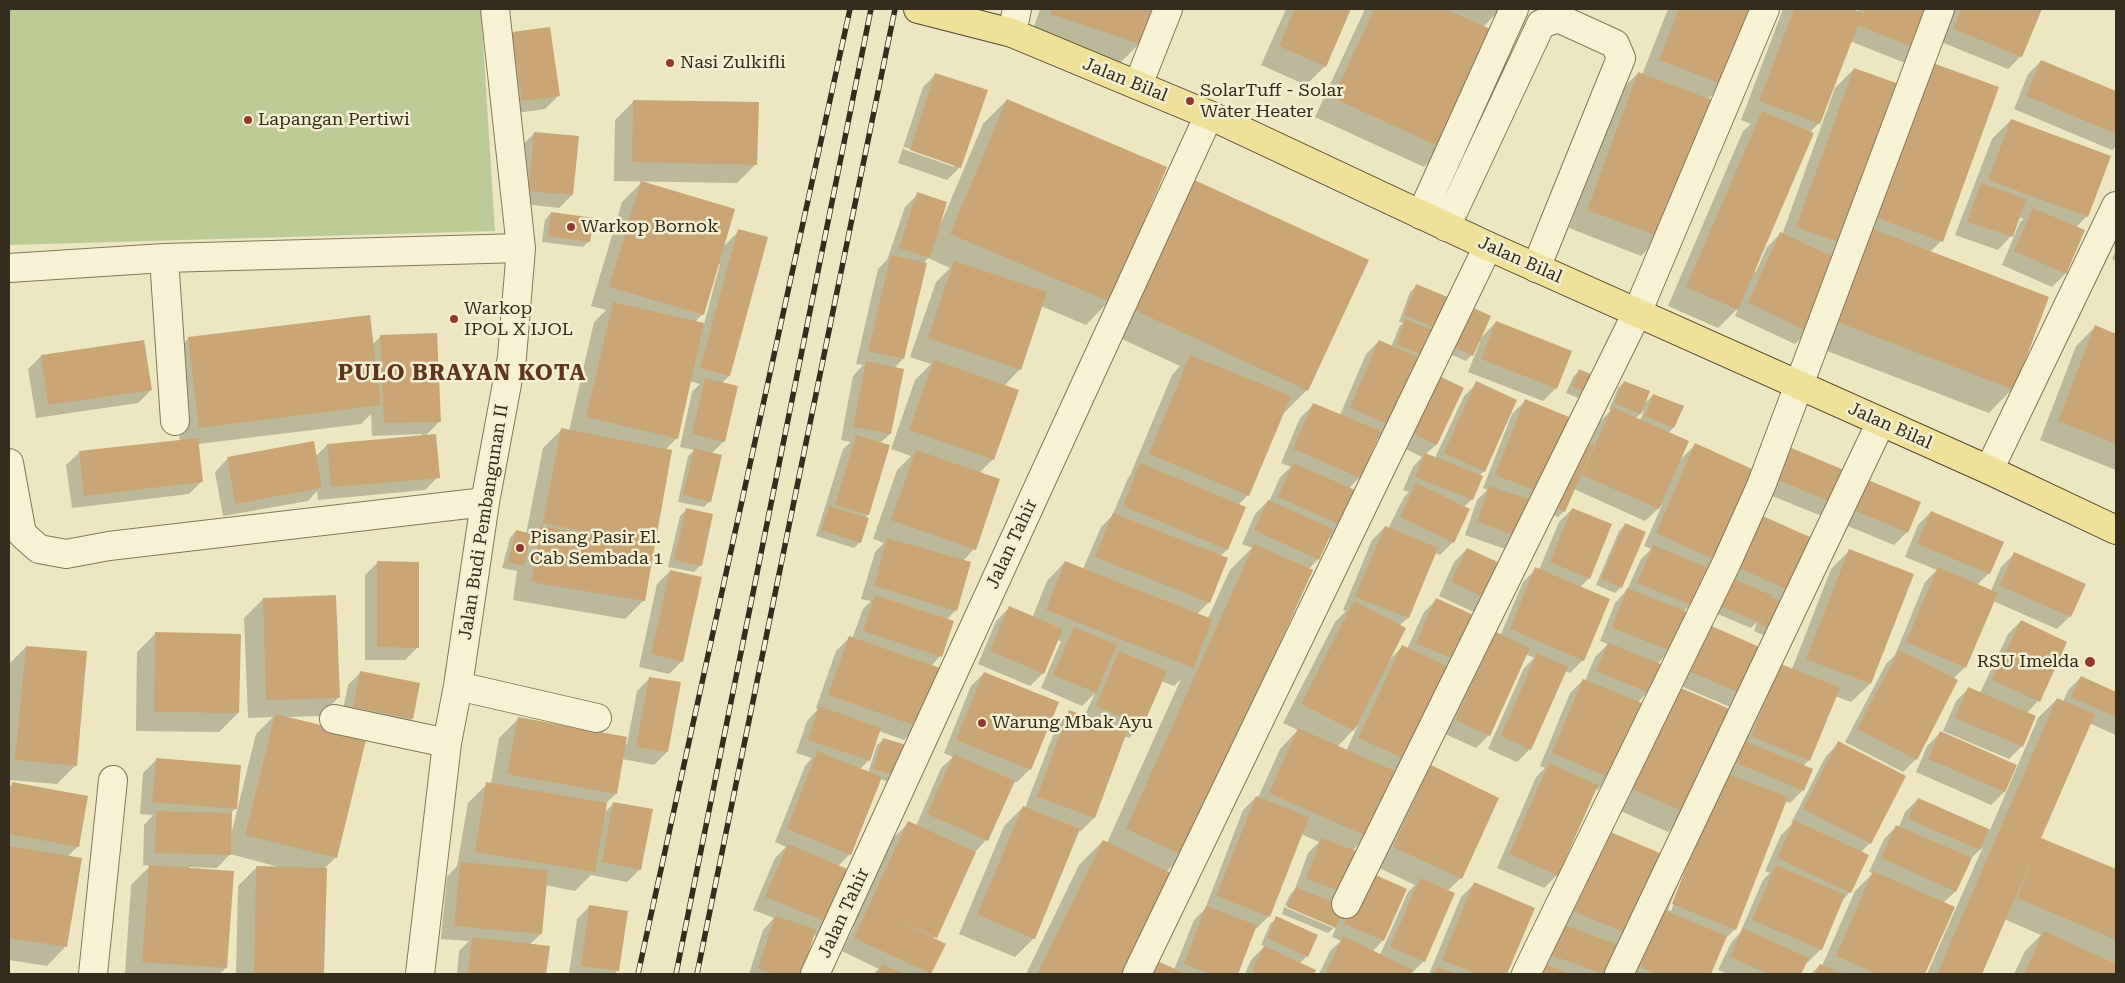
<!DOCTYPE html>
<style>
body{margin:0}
#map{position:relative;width:2125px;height:983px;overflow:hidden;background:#ece6c1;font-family:"Roboto Serif",serif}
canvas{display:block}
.frame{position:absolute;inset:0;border:10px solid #352c1d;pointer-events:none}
</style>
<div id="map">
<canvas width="2125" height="983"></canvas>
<div class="frame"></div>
</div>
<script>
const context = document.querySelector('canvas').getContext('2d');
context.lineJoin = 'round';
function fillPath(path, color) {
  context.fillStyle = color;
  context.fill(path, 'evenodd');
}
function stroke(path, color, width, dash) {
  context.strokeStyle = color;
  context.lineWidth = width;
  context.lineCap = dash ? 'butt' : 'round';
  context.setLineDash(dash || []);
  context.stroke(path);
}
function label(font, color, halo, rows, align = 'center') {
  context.font = font + ' "Roboto Serif",serif';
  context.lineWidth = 5;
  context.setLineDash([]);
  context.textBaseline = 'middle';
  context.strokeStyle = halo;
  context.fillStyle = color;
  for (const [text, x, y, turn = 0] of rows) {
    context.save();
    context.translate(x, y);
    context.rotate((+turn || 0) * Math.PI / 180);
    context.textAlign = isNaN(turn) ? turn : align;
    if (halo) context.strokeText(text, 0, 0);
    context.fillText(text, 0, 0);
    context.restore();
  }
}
fillPath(new Path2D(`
 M9,9H481L495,231L9,245Z`), '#bcca95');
fillPath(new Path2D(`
 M1040,9H1151L1139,44L1120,63L1032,33Z
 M1286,9H1350L1325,66L1306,85L1261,65Z
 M1365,9H1501L1483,27L1443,148L1424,167L1315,117Z
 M1668,9H1753L1723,85L1708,99L1660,237L1641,256L1569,228L1619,92L1638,73L1642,75Z
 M1783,9H1855L1853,11L1857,12L1858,9H1934L1918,50L1905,63L1850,41L1819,123L1810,132L1754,271L1756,272L1767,247L1780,234L1782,235L1835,88L1854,69L1843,244L1830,257L1841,262L1909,81L1941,241L1930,252L2012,389L1989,413L1809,344L1808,331L1795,344L1735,316L1739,307L1718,328L1668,306L1743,131L1751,124L1741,120Z
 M1955,9H2041L2021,56L2008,69L1941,42Z
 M513,33L558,96L545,109L509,114L500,46Z
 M2041,61L2116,92V146L2112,150L2014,109L2028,74Z
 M936,74L960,167L947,180L898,163L923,87ZM904,147L954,164V167L903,149Z
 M1007,100L1109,301L1086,325L1041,306L1020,369L1004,386L993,459L979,473L974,549L963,561L956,610L946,620L940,656L931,666L917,727L904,740L879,731L869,760L859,770L868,773L877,745L884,739L908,747L892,783L880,779L850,854L838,866L829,923L816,936L813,935L801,974H749L763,930L774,918L753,910L775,858L786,847L775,842L805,766L812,758L796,753L807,721L818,709L816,708L836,651L849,638L852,639L863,609L871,601L861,599L875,552L884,543L873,539L897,470L911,456L891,449L915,380L931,364L910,357L936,282L950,268L928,258L923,264H925L903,359L894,368L890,434L880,443L868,515L864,518L860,542L854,548L816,536L843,449L851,442L841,440L853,376L863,365L856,364L878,269L887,260L905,207L918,194L941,223L983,124Z
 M634,101L756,164L737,183L614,181L615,120Z
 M2011,120L2087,216L2076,227L2065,274L2052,287L2002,265L2020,222L2024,219L2018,217L2011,236L1998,250L1955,235L1992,139Z
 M535,133L572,195L559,208L516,203L521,146Z
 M641,183L723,247L739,231L729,376L722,383L724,441L711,454L710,501L704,507L678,502L688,456L694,450L680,447L692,392L700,384L689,381L677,438L665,450L644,600L625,619L513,600L517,571L502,568L510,538L516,531L526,534L543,448L562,429L569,431L594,322L606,310L591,306L622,202ZM718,264H720L704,324L695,322L703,314Z
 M1166,203L1307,390L1283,414L1248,495L1238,505L1244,508L1227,550L1220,556L1209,602L1197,614L1208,618L1230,570L1252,548L1242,544L1255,514L1268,501L1269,502L1280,477L1291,467L1281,463L1300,418L1313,405L1340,415L1366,354L1379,341L1391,347L1399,327L1403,323L1399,322L1410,292L1417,286L1449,299L1382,440L1376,438L1360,477L1349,488L1344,526L1331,539L1328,538L1318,559L1308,570L1183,855L1166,872L1171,874L1123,974H1026L1079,865L1103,841L1107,843L1181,679L1174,686L1161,681L1142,725L1129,738L1124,736L1094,818L1081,831L1079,830L1034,938L1015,957L959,934L1004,826L1023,807L1025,808L1057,725L1070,712L1084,717L1095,693L1082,706L1041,688L1061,641L1057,640L1043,673L1030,686L978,664L996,621L1009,608L1032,618L1047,581L1065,562L1083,569L1101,527L1112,516L1128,478L1132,473H1131L1172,375L1180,366L1107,332Z
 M551,213L589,241L583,247L542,242L545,220Z
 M2116,250V261L2112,259Z
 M369,316L372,345L381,336L440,421L425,436L438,477L425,490L318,500L317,491L308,501L223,516L215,472L228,458L315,457L327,445L422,436V434L372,436L371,414L361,424L198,444L202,481L189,494L72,508L66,465L80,452L180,441L169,358L188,339Z
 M1496,322L1556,388L1543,401L1468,372L1480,342L1478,341L1472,355L1466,361L1440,350L1480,339Z
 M2095,327L2116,335V470L2040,440L2076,346Z
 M143,341L151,390L138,403L36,418L28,369L41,356Z
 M1580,370L1596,377L1583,400L1566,393L1573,377Z
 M1624,382L1643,405L1653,395L1673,428L1668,433L1679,461L1695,445L1762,474H1850L1824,517L1755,489L1710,576L1704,573L1690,605L1683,612L1670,651L1657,664L1648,692L1637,703L1610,777L1597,790L1595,789L1557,875L1544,888L1497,868L1536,777L1545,768L1540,766L1570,693L1583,680L1585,681L1595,657L1608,644L1600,641L1615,603L1627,590L1641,559L1651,549L1644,546L1662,505L1645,521L1574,489L1564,511L1558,517L1543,511L1589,445L1600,422L1611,410H1609L1618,388ZM1644,410L1640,421L1635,419Z
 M1477,383L1484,471L1479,476L1472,499L1464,507L1453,542L1440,555L1434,553L1408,618L1399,626L1390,659L1402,647L1407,649L1424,612L1437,599L1479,619L1367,836L1352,851L1342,892L1331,903L1383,940L1372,952L1380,955L1408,892L1415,885L1375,866L1412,786L1431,767L1461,878L1447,891L1424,961L1411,974H1319L1330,951L1341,941L1332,937L1337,925L1328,933L1282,914L1284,907L1333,928V925L1285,905L1290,895L1295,889L1308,853L1319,842L1301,834L1269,916L1256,929L1254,928L1236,974H1145L1174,970L1194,920L1205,909L1243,810L1256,797L1258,798L1280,749L1298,730L1283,723L1335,622L1346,611L1343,610L1372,540L1385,527L1388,529L1404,497L1409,492L1403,490L1413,467L1422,457L1395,444L1462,388L1436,445L1426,454L1435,458L1464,396ZM1358,725L1346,751L1337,747Z
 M1525,401L1567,418L1518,536L1505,549L1465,535L1477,500L1487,490L1483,488L1512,414Z
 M1851,492L1907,532L1894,545L1838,522Z
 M1572,509L1589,578L1580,587L1583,660L1570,673L1565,671L1530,749L1517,762L1488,749L1524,668L1534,658L1526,654L1489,735L1476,748L1443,733L1483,647L1496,634L1500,636L1523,582L1536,569L1539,570L1559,522Z
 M686,510L712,515L700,566L694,572L668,567L680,516Z
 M1931,512L1989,573L1977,585L1991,591L2001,567L2014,554L2070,616L2057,629L1993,601L1965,667L1953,679L1916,759L1903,772L1845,742L1886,664L1895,655L1925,582L1937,570L1905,557L1918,525Z
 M1625,525L1621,587L1615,593L1596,585L1619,531Z
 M1743,527L1820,543L1772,639L1754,631L1757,622L1751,628L1713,612Z
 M1467,549L1487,599L1474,612L1439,596L1454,562Z
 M1850,550L1912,575L1870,684L1851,702L1835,696L1809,760L1803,766L1811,770L1803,790L1790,803L1785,801L1735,929L1724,940L1710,974H1630L1651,924L1655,921L1705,792L1722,775L1717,773L1725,753L1738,740L1742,741L1769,678L1782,665L1792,669L1831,569ZM1713,795H1716L1671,911L1668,910Z
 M378,562L418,647L405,660H365V575Z
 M670,571L682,661L669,674L639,667L657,584Z
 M263,599L339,697L320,716L287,717L336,857L324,869H326L323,974H236L238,886L257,867H279L230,854L217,868L189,867V869L226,968L219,974H125L131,885L150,866L143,865L144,825L153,815L140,814L143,773L156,760L236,808L231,813V835L256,734L273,717L248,718L244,618Z
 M2021,621L2038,701L2027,713L2022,746L2009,759L1943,731L1956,701L1969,688L1980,693L2008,634Z
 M156,633L238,713L219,732L136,731L137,652Z
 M1687,635L1743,694L1730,707L1667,680Z
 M26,647L75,766L57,784L9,780V664Z
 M361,672L412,719L399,732L341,720L348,685Z
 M984,673L1030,769L1017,782L1013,781L986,840L975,852L933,940L944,945L930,974H873L879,969L842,951L854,927L851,926L890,841L909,823L916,826L941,768L953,757L944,753L971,686Z
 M2081,677L2116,693V735L2089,723L2039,839L2116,871V974H2014L2025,951L2041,935L2004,919L1980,974H1927L1983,847L1969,860L1955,892L1943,903L1953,908L1924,974H1811L1820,965L1822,966L1855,891L1873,873L1869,872L1884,839L1897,826L1899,827L1905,812L1918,799L1990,830L2038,718L2057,699L2063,702L2068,690Z
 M650,678L679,683L667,752L654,765L622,759L616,794L605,804L604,813L614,803L640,869L627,882L591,875L575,891L545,885L541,934L529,945L548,947L545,974H457L459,951L469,941L441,939L447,877L457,866L468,803L487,784H491L499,738L518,719L627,744L637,691Z
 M1730,711L1687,813L1668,832L1607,805Z
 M1940,733L2015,765L2004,792L1991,805L1916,772L1927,746Z
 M1839,743L1870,843L1861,852L1850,892L1840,903L1821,949L1808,962H1806L1800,974H1728L1718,970L1731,943L1740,933L1763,880L1770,873L1765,871L1781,835L1793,823H1791L1826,756Z
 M13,784L78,846L67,857L80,859L65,947L47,966L9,960V787Z
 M1581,848L1668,857L1614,974H1529Z
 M1474,884L1533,909L1506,974H1429L1461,897Z
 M590,906L618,970L614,974H569L577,919Z
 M1277,918L1307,956L1299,964L1314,971L1313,974H1245L1251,960L1265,946L1261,945L1270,924Z`), '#0003');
fillPath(new Path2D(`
 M1052,9H1152L1140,44L1050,14Z
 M1295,9H1351L1326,67L1279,46Z
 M1374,9H1446L1497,32L1444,149L1333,98Z
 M1679,9H1755L1724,85L1659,60Z
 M1794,9H1852L1862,13L1860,22L1865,9H1935L1919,50L1858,25L1820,124L1759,101Z
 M1962,9H2042L2022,57L1953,29Z
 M550,27L560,96L522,101L512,32Z
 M2041,60L2116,91V134L2026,96Z
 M1927,61L1999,87L1943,242L1871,216Z
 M1854,68L1902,85L1844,244L1796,227Z
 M1638,72L1712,100L1661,237L1587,210Z
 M935,73L988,90L961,168L910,150Z
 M1007,99L1167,167L1110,302L950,234Z
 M633,100L759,102L757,165L632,162Z
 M1762,111L1814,133L1738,310L1686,287Z
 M2011,119L2111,156L2088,217L1988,180Z
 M534,132L579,136L573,195L528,191Z
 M1190,178L1369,260L1308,391L1130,308Z
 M641,181L735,209L704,315L609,287Z
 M1981,183L2026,199L2013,237L1967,222Z
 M917,192L947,202L930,258L899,248Z
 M2033,208L2085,230L2066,274L2014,251Z
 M551,212L594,218L590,242L548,236Z
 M1868,227L2049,297L2014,390L1832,320Z
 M738,229L768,237L730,376L700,368Z
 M1780,232L1842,261L1809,332L1748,303Z
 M891,255L927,263L904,359L868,351Z
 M954,261L1047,292L1021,370L928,338Z
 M1416,284L1450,298L1438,329L1404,315Z
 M613,302L704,323L678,439L586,417Z
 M1463,303L1491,316L1473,356L1445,343Z
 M370,315L381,405L199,428L188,337Z
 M1405,319L1435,331L1425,356L1396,344Z
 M1496,321L1572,351L1557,389L1481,359Z
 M2095,325L2116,334V444L2058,421Z
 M437,333L441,422L384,423L380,335Z
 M144,340L152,390L48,405L41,355Z
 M1379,340L1424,360L1396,428L1350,408Z
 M1190,355L1291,396L1249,496L1149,454Z
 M934,360L1019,390L994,460L909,430Z
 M866,361L904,369L891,434L853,427Z
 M1579,369L1598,377L1590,395L1572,386Z
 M1433,373L1464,388L1437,445L1407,431Z
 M705,378L738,386L725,442L692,434Z
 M1476,381L1517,400L1485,472L1444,453Z
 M1624,381L1650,391L1641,414L1614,403Z
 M1653,394L1684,406L1674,428L1645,416Z
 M1525,399L1569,417L1539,492L1495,475Z
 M1313,403L1381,431L1361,478L1293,449Z
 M1612,407L1689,441L1659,509L1582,475Z
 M561,428L672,450L645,601L531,582L540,526L634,542L543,523Z
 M436,434L440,478L331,487L327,444Z
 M856,435L890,445L869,515L835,505Z
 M198,438L203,482L84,496L79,451Z
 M1577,438L1594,445L1565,512L1549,505Z
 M314,441L322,488L235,504L227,457Z
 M1695,443L1763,474L1724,564L1656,533Z
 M1782,444L1851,473L1838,505L1768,476Z
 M694,448L722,455L711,502L683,495Z
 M916,450L1000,479L976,550L891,520Z
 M1425,453L1483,476L1473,500L1415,477Z
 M1140,463L1246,507L1228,550L1123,506Z
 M1293,463L1360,492L1345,527L1278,497Z
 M1863,478L1921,502L1908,533L1851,509Z
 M1416,483L1470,509L1454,543L1400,517Z
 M1489,486L1532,500L1519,537L1477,522Z
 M1268,500L1333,529L1319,560L1254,530Z
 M829,506L869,518L861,543L821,530Z
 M686,508L713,514L702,566L674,560Z
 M1572,508L1612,524L1590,579L1550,562Z
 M1931,511L2004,542L1990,574L1917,544Z
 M1113,513L1228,558L1210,603L1095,557Z
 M1756,513L1821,542L1799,595L1732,565Z
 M1625,523L1646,532L1622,588L1601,579Z
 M1385,526L1438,548L1409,618L1355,597Z
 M516,530L532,534L524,566L508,562Z
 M887,538L971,562L957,611L874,586Z
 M1254,544L1313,570L1184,856L1126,829Z
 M1653,545L1708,568L1691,605L1637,583Z
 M1467,548L1504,565L1488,599L1451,582Z
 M1849,549L1914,574L1871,684L1806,659Z
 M2014,552L2086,584L2071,617L2000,586Z
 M377,561L419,562V648L377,647Z
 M1065,561L1212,619L1194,668L1046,610Z
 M1535,567L1610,599L1584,661L1510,629Z
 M1938,567L1998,593L1966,668L1906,642Z
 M670,570L702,577L683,662L651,654Z
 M1731,578L1771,595L1759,622L1719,606Z
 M1627,588L1687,612L1671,651L1612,628Z
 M336,595L340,698L266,700L263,598Z
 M875,595L954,621L942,657L863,631Z
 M1770,597L1793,606L1780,633L1759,624Z
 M1436,598L1480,618L1460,662L1416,643Z
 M1354,601L1406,628L1354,731L1301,704Z
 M1009,606L1063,629L1044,674L990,651Z
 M2021,620L2067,642L2040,702L1992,680Z
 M1700,621L1764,649L1744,695L1679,667Z
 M1074,627L1117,645L1096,693L1053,675Z
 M155,632L241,634L239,713L154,712Z
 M1496,632L1530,648L1490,736L1455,720Z
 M849,636L940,668L919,727L828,695Z
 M1608,643L1661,664L1649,693L1596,671Z
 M1402,645L1455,670L1411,762L1358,738Z
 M26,646L87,651L77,766L15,760Z
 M1899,650L1958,680L1917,760L1857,729Z
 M1119,651L1167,671L1143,726L1096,706Z
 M1537,653L1568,667L1531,750L1501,736Z
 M1781,664L1840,688L1810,761L1751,736Z
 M360,671L420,683L413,719L353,707Z
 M984,672L1059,702L1031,770L956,740Z
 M2081,676L2116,692V717L2071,697Z
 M649,677L681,682L668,752L636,747Z
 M1583,679L1642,703L1611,778L1552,753Z
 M1669,683L1732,710L1688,814L1625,786Z
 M1968,687L2036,716L2023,747L1955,718Z
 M2057,698L2095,714L1982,974H1937Z
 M819,706L881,728L870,761L808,740Z
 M1069,710L1127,732L1095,818L1037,797Z
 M275,714L367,736L337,858L245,835Z
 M518,717L627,737L617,794L507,774Z
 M1298,728L1397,772L1368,837L1269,793Z
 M1940,731L2017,765L2005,792L1928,759Z
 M883,738L910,746L899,777L873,768Z
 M1738,738L1813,769L1804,791L1729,760Z
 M1838,741L1906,776L1871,844L1803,809Z
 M817,751L882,777L851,855L787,829Z
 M954,754L1015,781L988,841L927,814Z
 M156,758L241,765L237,809L152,802Z
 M1549,763L1598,785L1558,876L1509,854Z
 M1431,765L1499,798L1462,879L1393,847Z
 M1723,772L1788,797L1736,930L1672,904Z
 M12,782L88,796L79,847L9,834V802Z
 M486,782L607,803L595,872L475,852Z
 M1256,796L1309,817L1270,917L1216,896Z
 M1918,798L1989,829L1980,850L1908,819Z
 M613,802L653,809L641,870L602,862Z
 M1023,806L1080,829L1035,939L977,915Z
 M156,811L232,813L231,855L155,853Z
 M1794,820L1869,855L1851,893L1777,858Z
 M908,821L976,852L937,938L888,916L946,944L931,974L854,938Z
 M1896,825L1972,858L1956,892L1881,858Z
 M1599,827L1669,857L1635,937L1565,908Z
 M1321,838L1359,852L1343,892L1306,879Z
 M2041,838L2116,869V940L2017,898Z
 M1103,840L1173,874L1124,974H1037Z
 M788,844L852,871L830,923L765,897Z
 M9,846L82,858L67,947L9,938Z
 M460,862L548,870L542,934L454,926Z
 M149,865L234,871L227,968L142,962Z
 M1776,865L1845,895L1822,950L1752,920Z
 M256,866L327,868L324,974H254Z
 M1367,871L1407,889L1384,941L1344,924Z
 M1873,871L1955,907L1925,974H1877L1836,956Z
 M1420,878L1455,893L1425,962L1390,947Z
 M1474,882L1535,908L1507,974H1476L1442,960Z
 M1296,887L1344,907L1336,928L1287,907Z
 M589,905L628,911L619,971L581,966Z
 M1206,906L1257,925L1238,974H1211L1184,964Z
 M1664,910L1727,936L1711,974H1656L1640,967Z
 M775,916L816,929L802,974H774L758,969Z
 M1276,916L1318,935L1308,957L1267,938Z
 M1561,924L1625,947L1615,974H1604L1550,955Z
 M1743,928L1809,958L1801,974H1769L1730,957Z
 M2044,931L2116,964V974H2024Z
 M1343,936L1413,970L1411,974H1325Z
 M472,937L550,946L546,974H468Z
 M1264,946L1316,970L1314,974H1258L1252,971Z
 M1157,961L1187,974H1151Z
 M1540,962L1571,974H1535Z
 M882,964L905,974H877Z
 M1820,964L1844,974H1815Z
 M1437,967L1457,974H1434Z`), '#caa677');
const minor = new Path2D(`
 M1012,33L1017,9
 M1138,85L1168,9
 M1421,215L1514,9
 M1446,227L1541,24L1558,18L1615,44L1621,58L1536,268
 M164,258L175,421
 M9,268L164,258L521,248
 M9,463L22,534L39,549L66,554L109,546L485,502
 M1989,470L2116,206
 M458,686L597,718
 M334,719L447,743
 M1346,904L1637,313L1765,9
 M93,974L113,780
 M420,974L447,743L458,686L485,502L512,357L521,248L495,9
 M815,974L1209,115
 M1137,974L1488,246
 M1526,974L1726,564L1761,486L1940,9
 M1619,974L1881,422`);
const major = new Path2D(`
 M918,9L1012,33L1209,115L1488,246L1989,470L2116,530`);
stroke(minor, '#857759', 30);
stroke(major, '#53442d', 30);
stroke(minor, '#f8f2d4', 28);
stroke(major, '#efe199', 28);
const rail = new Path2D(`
 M638,974L850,9
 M676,974L871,9
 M697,974L895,9`);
stroke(rail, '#352c1d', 5.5);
stroke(rail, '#f4efd0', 4, [11]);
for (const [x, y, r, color] of [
 [670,63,5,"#93392b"],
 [1190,101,5,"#93392b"],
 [248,120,5,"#93392b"],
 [571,227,5,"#93392b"],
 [454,319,5,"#93392b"],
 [520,548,5,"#93392b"],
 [2090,662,6,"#93392b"],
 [982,723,5,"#93392b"]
]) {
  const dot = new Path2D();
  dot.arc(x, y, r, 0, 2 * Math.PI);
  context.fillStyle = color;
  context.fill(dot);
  stroke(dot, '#f4efd0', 2);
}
label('18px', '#352c1d', '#f4efd0', [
 ["Nasi Zulkifli",680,63],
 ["SolarTuff - Solar",1200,91],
 ["Water Heater",1200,112],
 ["Lapangan Pertiwi",258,120],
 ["Warkop Bornok",581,227],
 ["Warkop",464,309],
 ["IPOL X IJOL",464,330],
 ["Pisang Pasir El.",530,538],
 ["Cab Sembada 1",530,559],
 ["RSU Imelda",2079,662,"right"],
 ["Warung Mbak Ayu",992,723]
], 'left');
label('18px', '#352c1d', '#f4efd0', [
 ["Jalan Bilal",1125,80,22],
 ["Jalan Bilal",1520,260,24],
 ["Jalan Bilal",1890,426,24],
 ["Jalan Budi Pembangunan II",484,522,-81],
 ["Jalan Tahir",1012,544,-65],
 ["Jalan Tahir",844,913,-65]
]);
context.letterSpacing = '1px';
label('bold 22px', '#61351d', '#f4efd0', [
 ["PULO BRAYAN KOTA",462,374]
]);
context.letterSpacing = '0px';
</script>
